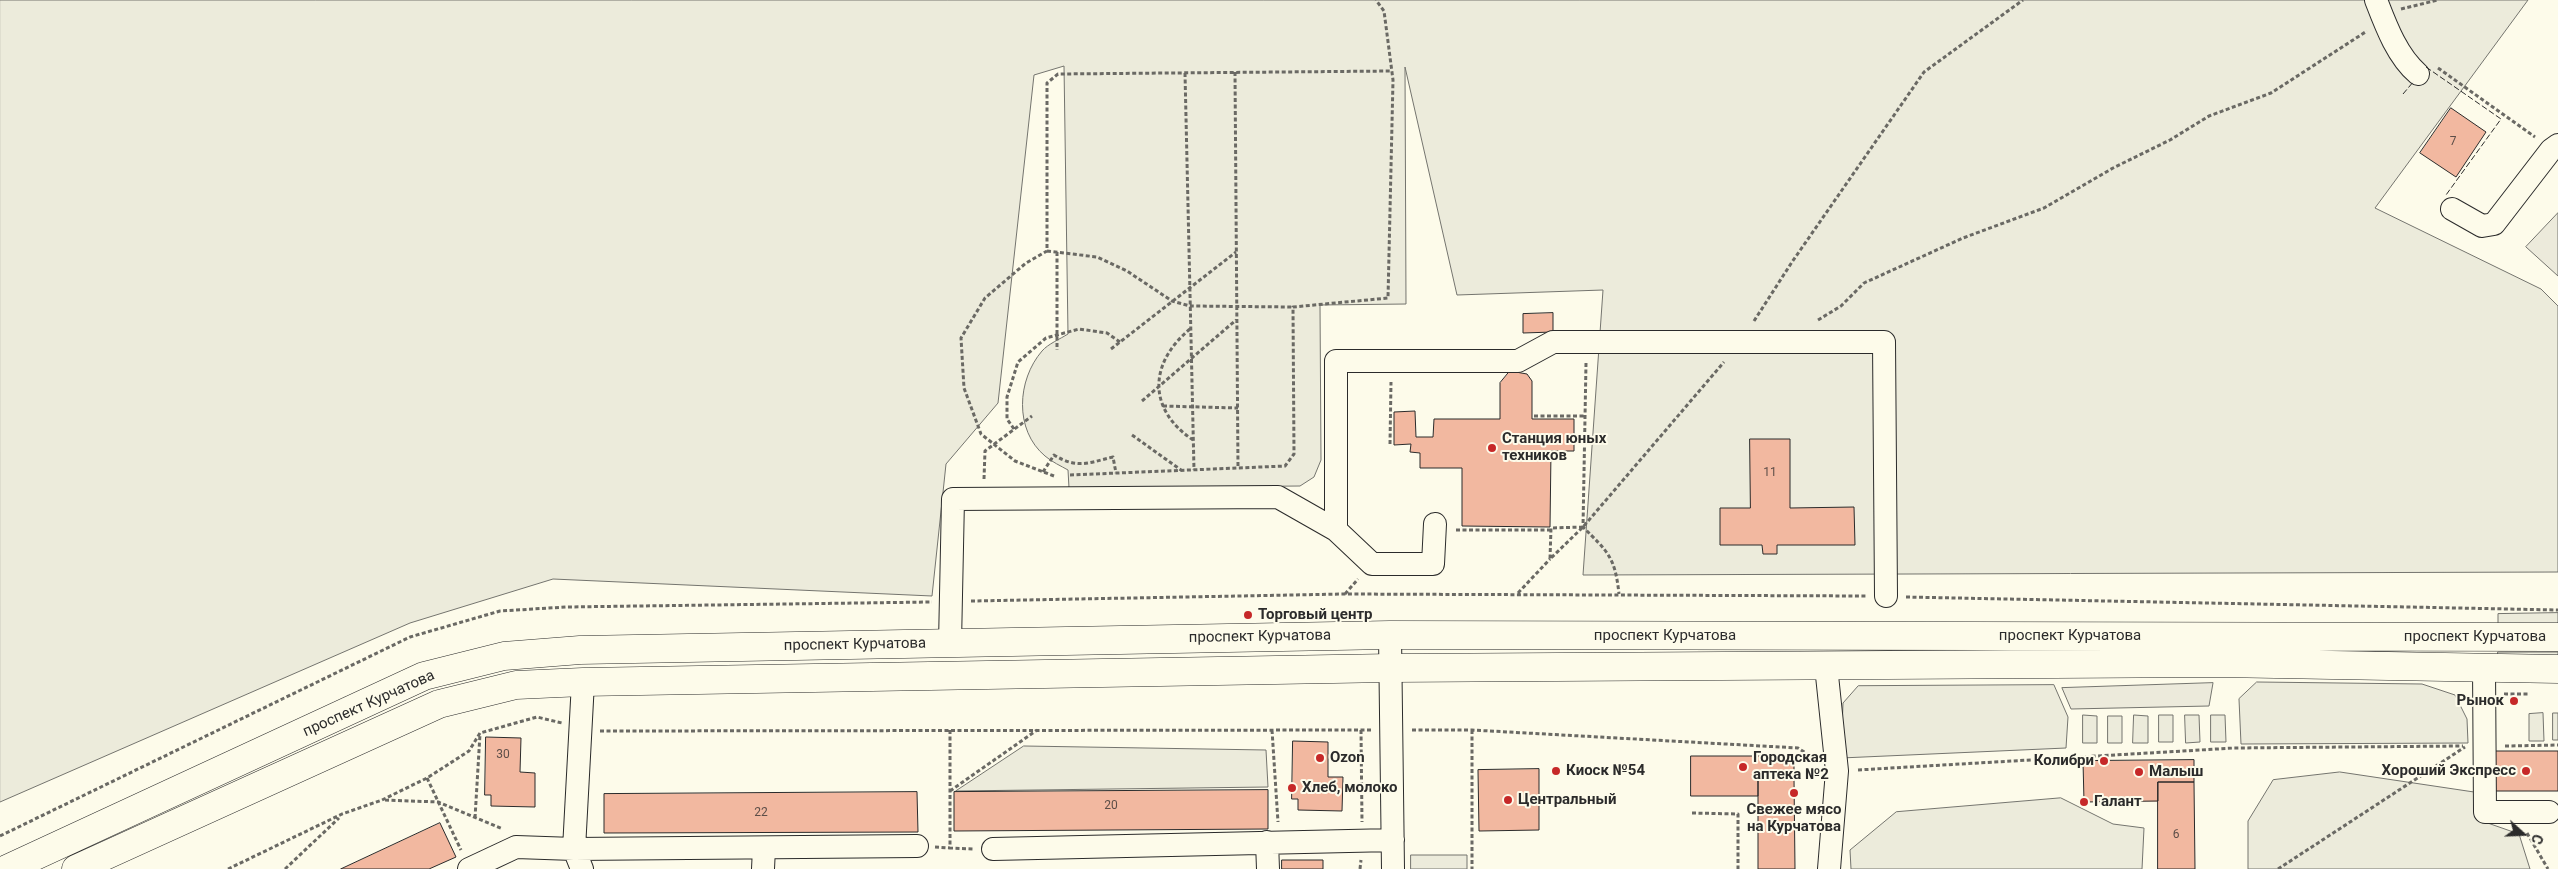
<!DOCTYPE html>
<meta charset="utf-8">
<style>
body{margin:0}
#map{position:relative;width:2558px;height:869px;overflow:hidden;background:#fdfbea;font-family:Roboto,sans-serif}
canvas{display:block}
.north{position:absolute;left:2498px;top:809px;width:50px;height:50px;-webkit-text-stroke:4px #fdfbea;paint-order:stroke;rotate:110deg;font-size:14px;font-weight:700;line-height:20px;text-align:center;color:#2b2b2b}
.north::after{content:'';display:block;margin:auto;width:18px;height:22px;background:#2b2b2b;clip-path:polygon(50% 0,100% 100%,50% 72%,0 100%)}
</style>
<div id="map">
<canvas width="2558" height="869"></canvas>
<div class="north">С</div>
</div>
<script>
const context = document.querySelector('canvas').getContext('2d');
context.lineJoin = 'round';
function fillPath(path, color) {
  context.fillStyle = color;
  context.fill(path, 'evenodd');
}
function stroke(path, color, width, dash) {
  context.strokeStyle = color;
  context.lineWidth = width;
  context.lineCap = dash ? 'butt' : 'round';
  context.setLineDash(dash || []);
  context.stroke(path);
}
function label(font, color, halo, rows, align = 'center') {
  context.font = font + ' Roboto,sans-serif';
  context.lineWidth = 4;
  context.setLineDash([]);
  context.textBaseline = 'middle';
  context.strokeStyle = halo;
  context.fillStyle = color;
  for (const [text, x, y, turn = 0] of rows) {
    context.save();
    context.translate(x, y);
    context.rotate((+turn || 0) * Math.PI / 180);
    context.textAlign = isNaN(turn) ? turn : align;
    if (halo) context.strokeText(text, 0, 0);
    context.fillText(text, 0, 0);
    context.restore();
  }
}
const green = new Path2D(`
 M0,0H2528L2375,208L2541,289L2558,306V572L1583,575L1603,290L1457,295L1405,67L1406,304L1320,305L1321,460L1314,477L1300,486L1069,488L1068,470C1061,466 1052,462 1045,456C1014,430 1017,380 1042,351C1048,344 1060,339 1068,334L1064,66L1034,75L998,403L946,464L932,596L553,579L410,623L0,802Z
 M2558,613V631H2498V614Z
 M2498,652H2558V661H2498Z
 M2257,682L2422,684L2455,695L2467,719L2468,743L2241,744L2239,699Z
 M2054,685L2068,717L2066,748L1841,758L1843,703L1858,686Z
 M2543,713L2544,741H2529V714Z
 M2553,713H2558V740H2553Z
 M2083,715L2097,716V743H2083Z
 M2134,715L2148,716V743H2133Z
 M2159,715H2173V742H2159Z
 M2185,715H2199L2200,742L2186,743Z
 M2211,715H2225L2226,742H2211Z
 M2108,716H2122V743H2108Z
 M1024,746L1266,750L1268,787L956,791Z
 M2340,772L2474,792L2482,821L2519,834L2530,869H2248V821L2273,780Z
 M2061,798L2113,824L2144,828L2142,869H1851L1850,850L1896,812Z
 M1411,855H1467V869H1411Z`);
fillPath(green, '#ecebdb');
stroke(green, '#74746e', 1);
const parking = new Path2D(`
 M2558,213V276L2526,247Z
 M2213,683L2209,706L2071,709L2062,688Z`);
fillPath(parking, '#eceadb');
stroke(parking, '#74746e', 1);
const building = new Path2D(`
 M2451,108L2486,132L2456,177L2420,153Z
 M1553,313V332L1523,333V314Z
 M1510,371L1527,374L1532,381V419H1574V451H1551L1550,527L1462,526V468H1420V453L1410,452L1411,444L1394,445V412L1415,411L1416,437H1433L1434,419H1500V383Z
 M1750,439H1790V508L1854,507L1855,545H1777V554H1763L1762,545H1720V508H1750Z
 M486,737L521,738L520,772L535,773V807L491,806V795H485Z
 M1293,741L1328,742V777H1343L1342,811L1298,810V799H1292Z
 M2494,751H2558V791H2494Z
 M1691,756H1794V777L1758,778V796H1691Z
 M2194,760V782H2158V801L2084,802L2083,761Z
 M1539,769V830L1479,831L1478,770Z
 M1794,777L1795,869H1758V778Z
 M2158,782H2194L2195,869H2158Z
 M1268,790V829L954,831V792Z
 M917,792L918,832L604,833V794Z
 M440,823L456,857L429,869H341Z
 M1282,860H1323V869H1282Z`);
fillPath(building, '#f2b8a0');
stroke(building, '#2b2b2b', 1);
const minor = new Path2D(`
 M2376,0C2386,26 2397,56 2418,74
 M2452,209L2482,226L2494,224L2551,150L2558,145
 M1336,530V361H1518L1553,342H1884L1886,596
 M1390,635L1393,869
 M950,643L953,499L1278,497L1336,530L1372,564H1433L1435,524
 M1826,666L1837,771L1829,869
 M2484,668L2485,812H2549
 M583,682L574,849L917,846
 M1267,842L1268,869
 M993,849L1393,840
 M469,869L516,847L574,849L582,869
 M763,869L764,848`);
const major = new Path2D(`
 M7,869L424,676L504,656L580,650L1390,635L2558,637
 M76,869L439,704L516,685L583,682L1391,668L2219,663L2558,669`);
stroke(minor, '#2b2b2b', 24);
stroke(major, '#2b2b2b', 29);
stroke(new Path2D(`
 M2401,9L2438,0
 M2438,68L2535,137
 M1235,72L1238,468
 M1185,73L1194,470
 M1047,251L1097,257L1127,271L1172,301L1190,306L1293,307
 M1057,252V350
 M1818,320L1841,306L1864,283L1963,238L2044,208L2113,168L2170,140L2209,116L2271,93L2367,31
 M1754,321L1792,262L1924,72L2023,0
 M1190,329C1149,363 1147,409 1193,440
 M1111,349L1236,252
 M1586,363L1583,527C1608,552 1615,557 1619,594
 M1142,401L1236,320
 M1163,406L1238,408
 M1534,416H1585
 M1014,429L1007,419V397L1018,362L1046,338L1079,329L1107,333L1120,342
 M1132,435L1181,470
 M1390,444L1391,382
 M1043,472L1054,455C1077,469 1088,463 1113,457L1116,473
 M1070,475L1285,466L1294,454L1293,307L1388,298L1393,80L1384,11L1376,0
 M1054,476L1015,461L981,434L964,388L961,338L985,298L1026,263L1047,251V83L1058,74L1392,71
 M984,479L985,451L1032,416
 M1583,527L1551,528L1550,559L1583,527L1724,362
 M1456,530H1551
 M1518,593L1550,559
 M1345,594L1358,579
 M1906,597L2558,610
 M971,601L1345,594L1867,596
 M2504,694H2530
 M950,730V848L974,849
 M1272,730L1278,822
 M1361,730L1362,822
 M1412,730H1472L1798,748L1815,759
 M1472,730V869
 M600,731L1371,730
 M2505,746L2558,745
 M1858,770L2234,748L2463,746
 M427,778L461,850
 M950,791L1037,730
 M385,800L438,802L503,829
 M1692,813L1738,814V869
 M475,818L480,734
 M2527,833L2548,869
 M0,836L410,637L500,611L566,607L932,602
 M935,847L950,848
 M228,869L342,814L382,800L427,778L469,751L480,733L537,717L562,723
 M285,869L339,818
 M1360,869L1361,860
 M2278,869L2465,747`), '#6a6964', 3, [4, 2.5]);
stroke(minor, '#fdfbea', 22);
stroke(major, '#fdfbea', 28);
stroke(new Path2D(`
 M2426,67L2501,119L2446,195
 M2403,94L2414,81`), '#2b2b2b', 1, [6, 2.5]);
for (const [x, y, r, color] of [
 [1492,448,5,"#c62828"],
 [1248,615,5,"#c62828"],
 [2514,701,5,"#c62828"],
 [1320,758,5,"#c62828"],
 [2104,761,5,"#c62828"],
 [1743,767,5,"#c62828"],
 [1556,771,5,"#c62828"],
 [2526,771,5,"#c62828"],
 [2139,772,5,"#c62828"],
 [1292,788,5,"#c62828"],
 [1794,793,5,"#c62828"],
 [1508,800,5,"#c62828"],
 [2084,802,5,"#c62828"]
]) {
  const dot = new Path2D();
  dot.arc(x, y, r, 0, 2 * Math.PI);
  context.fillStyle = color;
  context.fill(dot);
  stroke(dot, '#fdfbea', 2);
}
label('12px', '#5d4e48', null, [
 ["7",2453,142],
 ["11",1770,473],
 ["30",503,755],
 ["20",1111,806],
 ["22",761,813],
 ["6",2176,835]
]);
label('bold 15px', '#2b2b2b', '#fdfbea', [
 ["Станция юных",1502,439],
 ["техников",1502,456],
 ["Торговый центр",1258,615],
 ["Рынок",2504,701,"right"],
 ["Ozon",1330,758],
 ["Городская",1753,758],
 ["аптека №2",1753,775],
 ["Колибри",2094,761,"right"],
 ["Киоск №54",1566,771],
 ["Хороший Экспресс",2516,771,"right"],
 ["Малыш",2149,772],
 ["Хлеб, молоко",1302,788],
 ["Центральный",1518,800],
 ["Галант",2094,802],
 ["Свежее мясо",1794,810,"center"],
 ["на Курчатова",1794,827,"center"]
], 'left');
label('15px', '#2b2b2b', '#fdfbea', [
 ["проспект Курчатова",1665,636],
 ["проспект Курчатова",2070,636],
 ["проспект Курчатова",1260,637,-1],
 ["проспект Курчатова",2475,637],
 ["проспект Курчатова",855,645,-1],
 ["проспект Курчатова",369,704,-24]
]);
</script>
